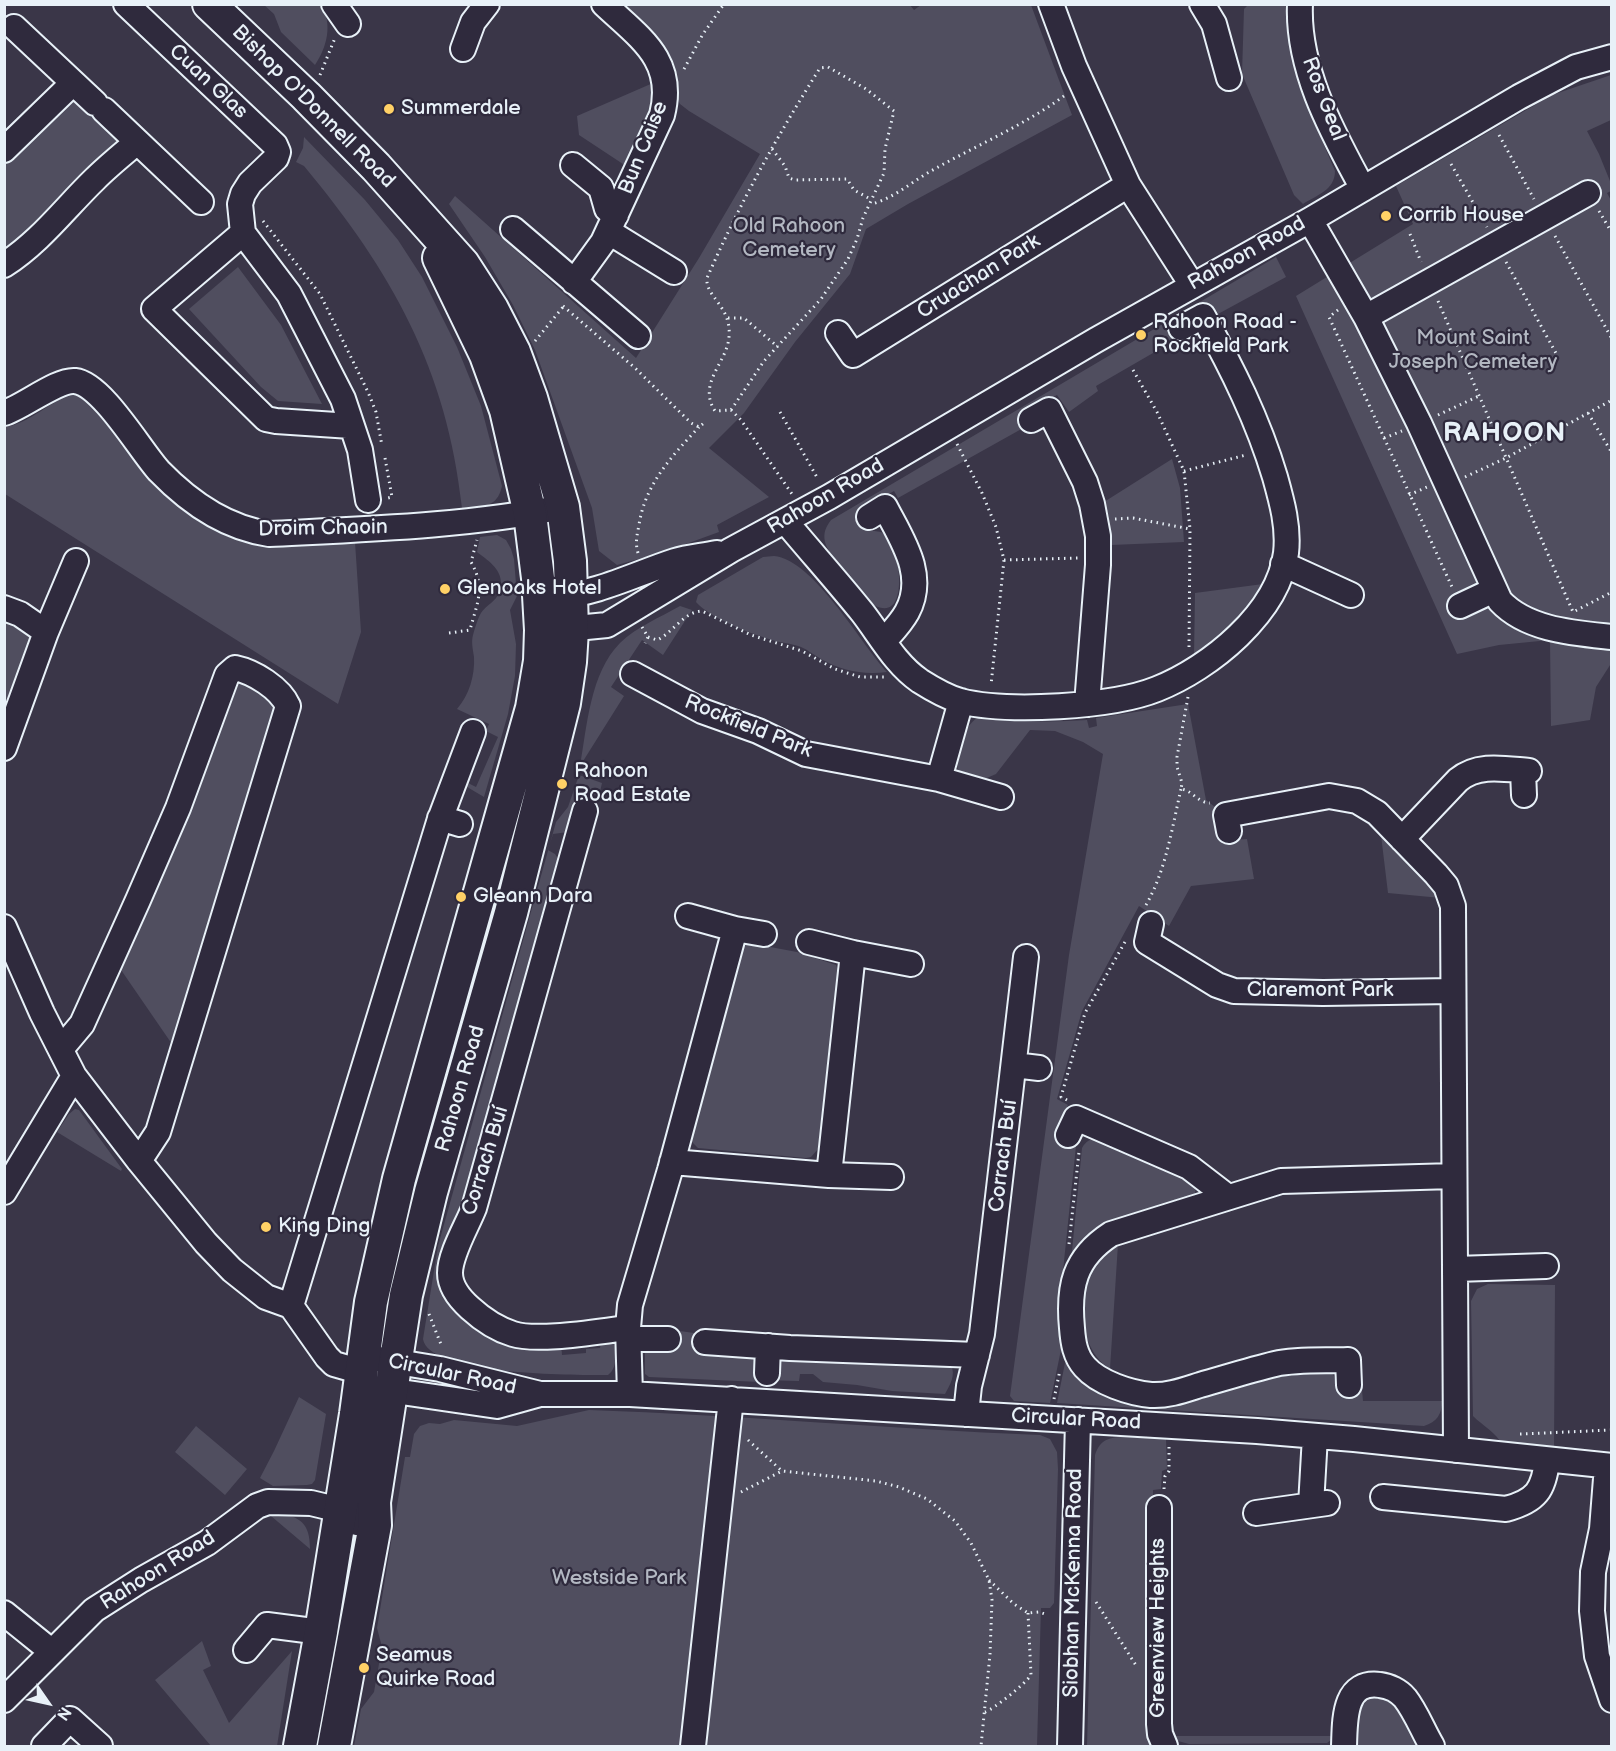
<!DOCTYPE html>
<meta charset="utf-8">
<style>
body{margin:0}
#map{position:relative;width:1616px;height:1751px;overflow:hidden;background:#3a3648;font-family:"Balsamiq Sans",sans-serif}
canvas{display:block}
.frame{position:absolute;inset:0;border:6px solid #e8f1f8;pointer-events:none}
.north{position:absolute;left:18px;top:1673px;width:60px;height:60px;-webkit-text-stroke:4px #2f2a3d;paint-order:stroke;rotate:124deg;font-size:16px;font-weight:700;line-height:24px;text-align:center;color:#e8f1f8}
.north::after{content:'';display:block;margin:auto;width:21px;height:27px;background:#e8f1f8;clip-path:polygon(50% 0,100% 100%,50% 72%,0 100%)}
</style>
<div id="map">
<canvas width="1616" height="1751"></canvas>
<div class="frame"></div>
<div class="north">N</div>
</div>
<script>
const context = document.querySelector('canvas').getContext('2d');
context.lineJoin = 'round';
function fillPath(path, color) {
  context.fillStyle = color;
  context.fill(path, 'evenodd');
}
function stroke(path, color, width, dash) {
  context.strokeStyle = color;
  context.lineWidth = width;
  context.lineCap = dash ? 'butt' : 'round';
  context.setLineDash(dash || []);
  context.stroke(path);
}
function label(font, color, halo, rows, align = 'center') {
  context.font = font + ' "Balsamiq Sans",sans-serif';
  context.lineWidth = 4.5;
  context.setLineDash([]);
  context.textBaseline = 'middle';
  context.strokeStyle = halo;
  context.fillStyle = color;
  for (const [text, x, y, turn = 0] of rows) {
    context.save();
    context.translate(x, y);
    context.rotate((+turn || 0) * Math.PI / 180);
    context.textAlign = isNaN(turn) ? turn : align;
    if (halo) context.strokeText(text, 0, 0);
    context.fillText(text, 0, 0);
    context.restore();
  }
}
fillPath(new Path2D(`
 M909,4L914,10L921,5H1031L1072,115L908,204L866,229L850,274L795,342L744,413L709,448L769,497L717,525L719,532L664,552L617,565L599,551L592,508L535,350L513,305L485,257L449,204L455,196L636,358L699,258L760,154L689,111L680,104L673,90L615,5Z
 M264,5H321C333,24 327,47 315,65L281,32L274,14Z
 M1248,5H1285L1294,58L1309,110L1335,171C1335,190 1317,195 1303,204L1294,195L1242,74L1244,9Z
 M1611,75V120L1587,131L1599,154L1612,186L1611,191L1607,193L1612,202V662L1596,687L1590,720L1551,726L1550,640L1499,645L1457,654L1296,296L1413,224L1396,186L1552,95Z
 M653,83C656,113 638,139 626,166L579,135L577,116Z
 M76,100L84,104L116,137V147L5,256L4,159L68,101Z
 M304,137L365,200L398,240L422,277L457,347L481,406L502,486C497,509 482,506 462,508C447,369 392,272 304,166L296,162L303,148Z
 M1276,257L1286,277L1218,314L1214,307L1208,306L1179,338L1096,386L1098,391L1069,412L1057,395L1019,415L1025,427L898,498L894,491L860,511L871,531C875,531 881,531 884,534C902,548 910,625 874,605C861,592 829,558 825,542C823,532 826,527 831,520Z
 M238,267L281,325L322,404L278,401L261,387L189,309Z
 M76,393L86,398L143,470L171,497L202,522L229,537L259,546L355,542L361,632L338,704L5,494L4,427C31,424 51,399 76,393Z
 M1172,459L1180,488L1184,542L1111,545L1109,517L1104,502Z
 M497,535L506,540L511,549L514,559L517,596L510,610L516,644L515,676L508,714L484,797L462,784V780L476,787L498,737L486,731L489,724L457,709C469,695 475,676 474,657C473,650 471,642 473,635C475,628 478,618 481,613C489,602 501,600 501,583C501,568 487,560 477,552L480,537Z
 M774,556C813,559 861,644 887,672C863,675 842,671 821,659C814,655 808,650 801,647C791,643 780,643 769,639C749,633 710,618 696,602L698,595L763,557Z
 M1263,584L1242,615L1194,655L1195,593Z
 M680,606L692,610L663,655L642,640L611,687L624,696L580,766C587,727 590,673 620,643C636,627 661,617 680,606Z
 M5,619L22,626L33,640L5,728Z
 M241,679L277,704L174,1047L119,967L236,683Z
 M1188,704L1206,800L1215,807L1222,841L1247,839L1254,879L1191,886L1169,926L1139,906L1082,1011L1057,1099L1068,1105L1055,1135L1076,1146L1061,1290L1063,1340L1050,1403L1014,1401L1010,1396L1069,955L1103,754L1083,742L1055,731L1030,730L996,774L982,780L965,775L958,770C954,756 965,721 980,717C995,713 1015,720 1031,721C1050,722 1068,721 1087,720L1089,728L1097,726L1096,718Z
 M579,775L602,783L599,796L582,792L573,823L568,832L553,834L548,850L555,854L560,862L454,1300L561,1342L562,1355L586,1353V1349L600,1348L601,1342L612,1339C617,1350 618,1368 608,1375C576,1375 429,1376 423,1339L438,1246L556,822L568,807Z
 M1380,827L1441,898L1388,893Z
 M749,943L797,952L836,965L838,970L818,1149L811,1157L806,1158L698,1148L689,1139V1134L743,947Z
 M75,1109L79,1110L122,1169L121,1171L57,1132L69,1114Z
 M1098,1138L1196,1181L1195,1196L1125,1221L1069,1282L1082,1148C1086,1141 1090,1139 1098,1138Z
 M1118,1244L1110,1369C1070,1343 1075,1265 1118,1244Z
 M1488,1284L1555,1285L1554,1451L1502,1445C1497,1433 1483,1426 1473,1416L1471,1301L1477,1289Z
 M680,1331L694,1333V1344L776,1358L951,1365C956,1375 950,1385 945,1394L892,1391L857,1385L823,1382L813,1374H800L799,1381L761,1380L760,1382L649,1377L645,1374V1350L678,1343Z
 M1068,1348L1105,1389L1276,1372L1329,1370L1334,1376L1336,1390H1362L1363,1401H1442C1442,1414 1437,1422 1424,1426L1057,1403Z
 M299,1397L326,1414L315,1480L312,1484L307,1485L273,1486L260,1478L274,1451Z
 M589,1410C739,1415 889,1429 1040,1435L1050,1439L1057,1452L1058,1469L1054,1603L1050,1608H1041L1037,1746H354L361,1709L374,1692L382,1647L377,1628L405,1457H410L414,1434L420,1426L429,1423L440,1424L454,1420L517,1426Z
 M196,1426L247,1469L225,1495L175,1452Z
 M1125,1437L1166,1439L1167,1469L1162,1471L1161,1489L1153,1490L1151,1734L1155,1746H1087L1095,1455C1100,1439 1110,1437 1125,1437Z
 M285,1515C305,1518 310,1530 310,1549L271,1516Z
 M202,1641L211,1666L203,1670L229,1723L292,1651L277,1746H211L155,1680Z
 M1391,1693L1424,1746H1354V1717L1365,1696Z
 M1173,1736H1331V1740L1327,1743L1189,1744L1178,1741Z`), '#504e5f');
const minor = new Path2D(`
 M126,4L275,145L278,152L276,158L250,183L243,194L240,204L243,233L289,294L343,399L360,450L368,500
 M334,4L348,24
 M1051,4L1074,66L1128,185L1192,285
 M1202,4L1214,24L1229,78
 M1300,4C1297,70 1333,133 1363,189
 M14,27L95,103
 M463,49L473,22L487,4
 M104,110L201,202
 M4,150L73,83
 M573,165L601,188L607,209L616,215
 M1310,220L1366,317L1419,423L1500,601C1527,630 1574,633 1612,637
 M513,229L638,336
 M609,232L674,272
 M243,233L154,309L266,419L276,421L351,426
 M4,265C40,242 65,208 95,179C108,166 123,154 137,142
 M574,282L603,242L662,115C676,60 640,38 604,4
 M1366,317L1588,193
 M838,333L853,355L1128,185
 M4,413C23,407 58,379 75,381C102,384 140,450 159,471C189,502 227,528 269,534C368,529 466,526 563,507
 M1031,420L1049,410L1085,482L1092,504L1098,536V565L1087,704
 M869,517L885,507C902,540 927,575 907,612C901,623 892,632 884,641
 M786,522C811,552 837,581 862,612C880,635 895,664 920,681C931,688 947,697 960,701C1008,713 1112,707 1157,689C1210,668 1278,613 1286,553C1289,527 1282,502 1275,477C1258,420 1232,368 1203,316L1181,328
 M1283,564L1351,595
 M554,597C597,594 635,574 675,561C688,557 703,556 717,553
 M1460,606L1494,590
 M4,608L20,614L46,632
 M556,630L607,625L731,550L829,497L1096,340L1310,220L1519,97L1576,67L1612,57
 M633,674L702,711L758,731L806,754L939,779L1001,797
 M4,748L46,632L76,561
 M1523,771L1524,795
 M939,779L961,701
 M585,811L474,1208C467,1226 450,1254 450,1273C450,1286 460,1299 470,1308C482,1319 497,1329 513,1334C538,1342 600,1331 628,1328
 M440,818L460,824
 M1229,831L1226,815L1329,796L1357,801L1377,813L1436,874L1446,886L1453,906L1456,1450
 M1402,839L1458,780C1478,763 1505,769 1529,771
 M688,916L735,929L764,934
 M1151,924L1147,942L1217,985L1234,991L1323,993L1452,991
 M4,927L42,1013L74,1076L139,1161L206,1243L232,1270L266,1297L291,1306L327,1357L334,1364L362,1372
 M809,942L853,953L911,964
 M61,1049L82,1024L138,900L178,808L227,675L235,668C254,672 280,688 288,706L158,1132L139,1161
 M1014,1065L1039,1068
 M1068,1135L1076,1118L1189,1167L1228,1197
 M672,1162L829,1175L891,1177
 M829,1175L853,953
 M4,1192L74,1076
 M1456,1269L1546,1266
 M291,1306L439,822L473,732
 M628,1339H668
 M705,1342L790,1348L977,1355
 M379,1359L440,1369L540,1394
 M767,1373L768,1346
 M1349,1385L1348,1360C1324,1361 1298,1359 1275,1364C1250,1370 1225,1378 1200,1385C1184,1390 1168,1396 1151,1395C1130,1393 1099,1383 1085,1367C1075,1356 1073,1342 1072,1328C1068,1287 1074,1258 1111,1234L1281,1181L1454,1176
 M360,1386L497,1406L540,1394H630L1257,1431L1354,1439L1612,1466
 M630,1394L628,1328L630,1305L670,1170L735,929
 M966,1414L969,1386L982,1334L1026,957
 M1607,1466L1602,1529L1593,1572L1592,1611L1597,1656L1612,1700
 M1383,1497L1506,1509C1536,1501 1544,1490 1547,1460
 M1311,1505L1315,1436
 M1159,1508V1724L1160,1734L1165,1746
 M1256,1513L1327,1503
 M4,1613L51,1651
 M246,1650L267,1625L321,1632
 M4,1700L94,1610L141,1580L207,1543L257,1506L268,1502L311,1503L340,1510L356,1523L361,1522L365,1512L374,1502
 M44,1746L70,1719L100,1746
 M693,1746L731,1399
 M1070,1746L1078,1420
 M1344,1746C1345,1721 1343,1680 1380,1685C1389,1686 1399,1691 1405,1698C1416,1712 1423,1731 1432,1746`);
const major = new Path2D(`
 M209,4L306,96L376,167L463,264L492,309L514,352L531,398L563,507L570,561L572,630L570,662L564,703L511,913L431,1192L406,1295L374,1502L375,1525L334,1746
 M300,1746L321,1632L356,1414L371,1302L399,1179L532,708L540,661L541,630L538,578L530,514L506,410L486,355L439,258`);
stroke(minor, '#e8f1f8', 28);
stroke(major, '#e8f1f8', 36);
stroke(new Path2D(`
 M828,67L866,89L894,111L885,149L884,173L863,218L857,239L848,259L821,299L764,361L731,410L715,411C697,383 727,363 729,337C732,306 705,297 707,278C739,205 777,136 820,68Z
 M684,69L703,34L724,4
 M320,75L335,38
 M1499,135L1534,199
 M772,149L785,166L789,178L795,180L847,179L854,190L872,200
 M1451,164L1487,227
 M875,203C895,197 913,181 931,171C975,146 1023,126 1064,96
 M1599,211L1612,233
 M263,221L320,294L368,392L376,412L382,446
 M1410,234L1421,262
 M1555,236L1612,339
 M1506,262L1557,355
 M1438,301L1573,612L1612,592
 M563,306L635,368L691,423L699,427L704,423
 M1338,310L1329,317L1452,587
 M728,318H744L778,347
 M535,341L563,307
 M1133,370L1157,412L1184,471L1190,529L1189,650
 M731,410L741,420L792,494
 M780,412L818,479
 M1588,413L1612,453
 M1438,415L1479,396
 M1384,438L1402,431
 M957,444L982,493L996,527L1004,560L991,685
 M385,458L392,497L388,498
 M1184,471L1246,455
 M1465,477L1506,458L1612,400
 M1409,495L1427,487
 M1115,519L1133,518L1190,529
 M638,553C635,543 637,535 639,525C645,484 672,456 699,427
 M1004,560L1078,558
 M642,627L648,637L645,643
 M449,633L470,630C477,603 486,588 471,562L477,540
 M648,637L657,640C673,633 683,612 702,611L751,635L802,651L835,669L860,677H884
 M1188,697L1177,757V767L1182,783L1181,789C1192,790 1198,803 1210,803
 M1146,905C1166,870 1172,828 1181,789
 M1067,1100L1061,1097L1085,1013L1125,942
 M1069,1244L1079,1152
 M429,1314L442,1347
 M1054,1399L1060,1370
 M1520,1434L1612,1430
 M748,1440L782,1471
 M1164,1489L1165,1476L1169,1471V1446
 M741,1492L782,1471L876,1481L899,1487L927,1499L955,1521L971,1543L984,1570L989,1580L992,1600L990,1654L981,1746
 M989,1580L1014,1604L1028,1613L1039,1612L1045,1614
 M1096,1602L1137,1667
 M985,1712C994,1709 1025,1684 1031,1675L1028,1613`), '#e8f1f8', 3, [1.5, 4.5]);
stroke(minor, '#2f2a3d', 24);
stroke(major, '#2f2a3d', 32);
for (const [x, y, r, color] of [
 [389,109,6,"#ffd166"],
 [1386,216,6,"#ffd166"],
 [1141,335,6,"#ffd166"],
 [445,589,6,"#ffd166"],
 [562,784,6,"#ffd166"],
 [461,897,6,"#ffd166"],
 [266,1227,6,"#ffd166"],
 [364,1668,6,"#ffd166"]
]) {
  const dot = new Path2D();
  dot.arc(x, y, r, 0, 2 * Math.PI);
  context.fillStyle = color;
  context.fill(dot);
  stroke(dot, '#2f2a3d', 2);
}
label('21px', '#e8f1f8', '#2f2a3d', [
 ["Cuan Glas",208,82,43],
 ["Ros Geal",1323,99,69],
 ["Bishop O'Donnell Road",313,107,45],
 ["Bun Caise",644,148,-68],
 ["Rahoon Road",1247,254,-29],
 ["Cruachan Park",979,277,-32],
 ["Rahoon Road",826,497,-30],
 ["Droim Chaoin",323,529,-1],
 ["Rockfield Park",748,727,22],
 ["Claremont Park",1320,991],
 ["Rahoon Road",461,1089,-74],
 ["Corrach Buí",1004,1156,-83],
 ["Corrach Buí",486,1161,-73],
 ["Circular Road",452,1375,12],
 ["Circular Road",1076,1420,3],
 ["Rahoon Road",158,1571,-32],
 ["Siobhan McKenna Road",1074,1583,-89],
 ["Greenview Heights",1159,1628,-90]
]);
label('21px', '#e8f1f8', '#2f2a3d', [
 ["Summerdale",401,109],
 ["Corrib House",1398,216],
 ["Rahoon Road -",1153,323],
 ["Rockfield Park",1153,347],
 ["Glenoaks Hotel",457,589],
 ["Rahoon",574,772],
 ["Road Estate",574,796],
 ["Gleann Dara",473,897],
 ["King Ding",278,1227],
 ["Seamus",376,1656],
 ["Quirke Road",376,1680]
], 'left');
label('21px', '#b3b8c2', '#2f2a3d', [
 ["Old Rahoon",789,227],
 ["Cemetery",789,251],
 ["Mount Saint",1473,339],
 ["Joseph Cemetery",1473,363],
 ["Westside Park",619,1579]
]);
context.letterSpacing = '1.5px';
label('bold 27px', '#e8f1f8', '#2f2a3d', [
 ["RAHOON",1505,434]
]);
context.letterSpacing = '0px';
</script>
